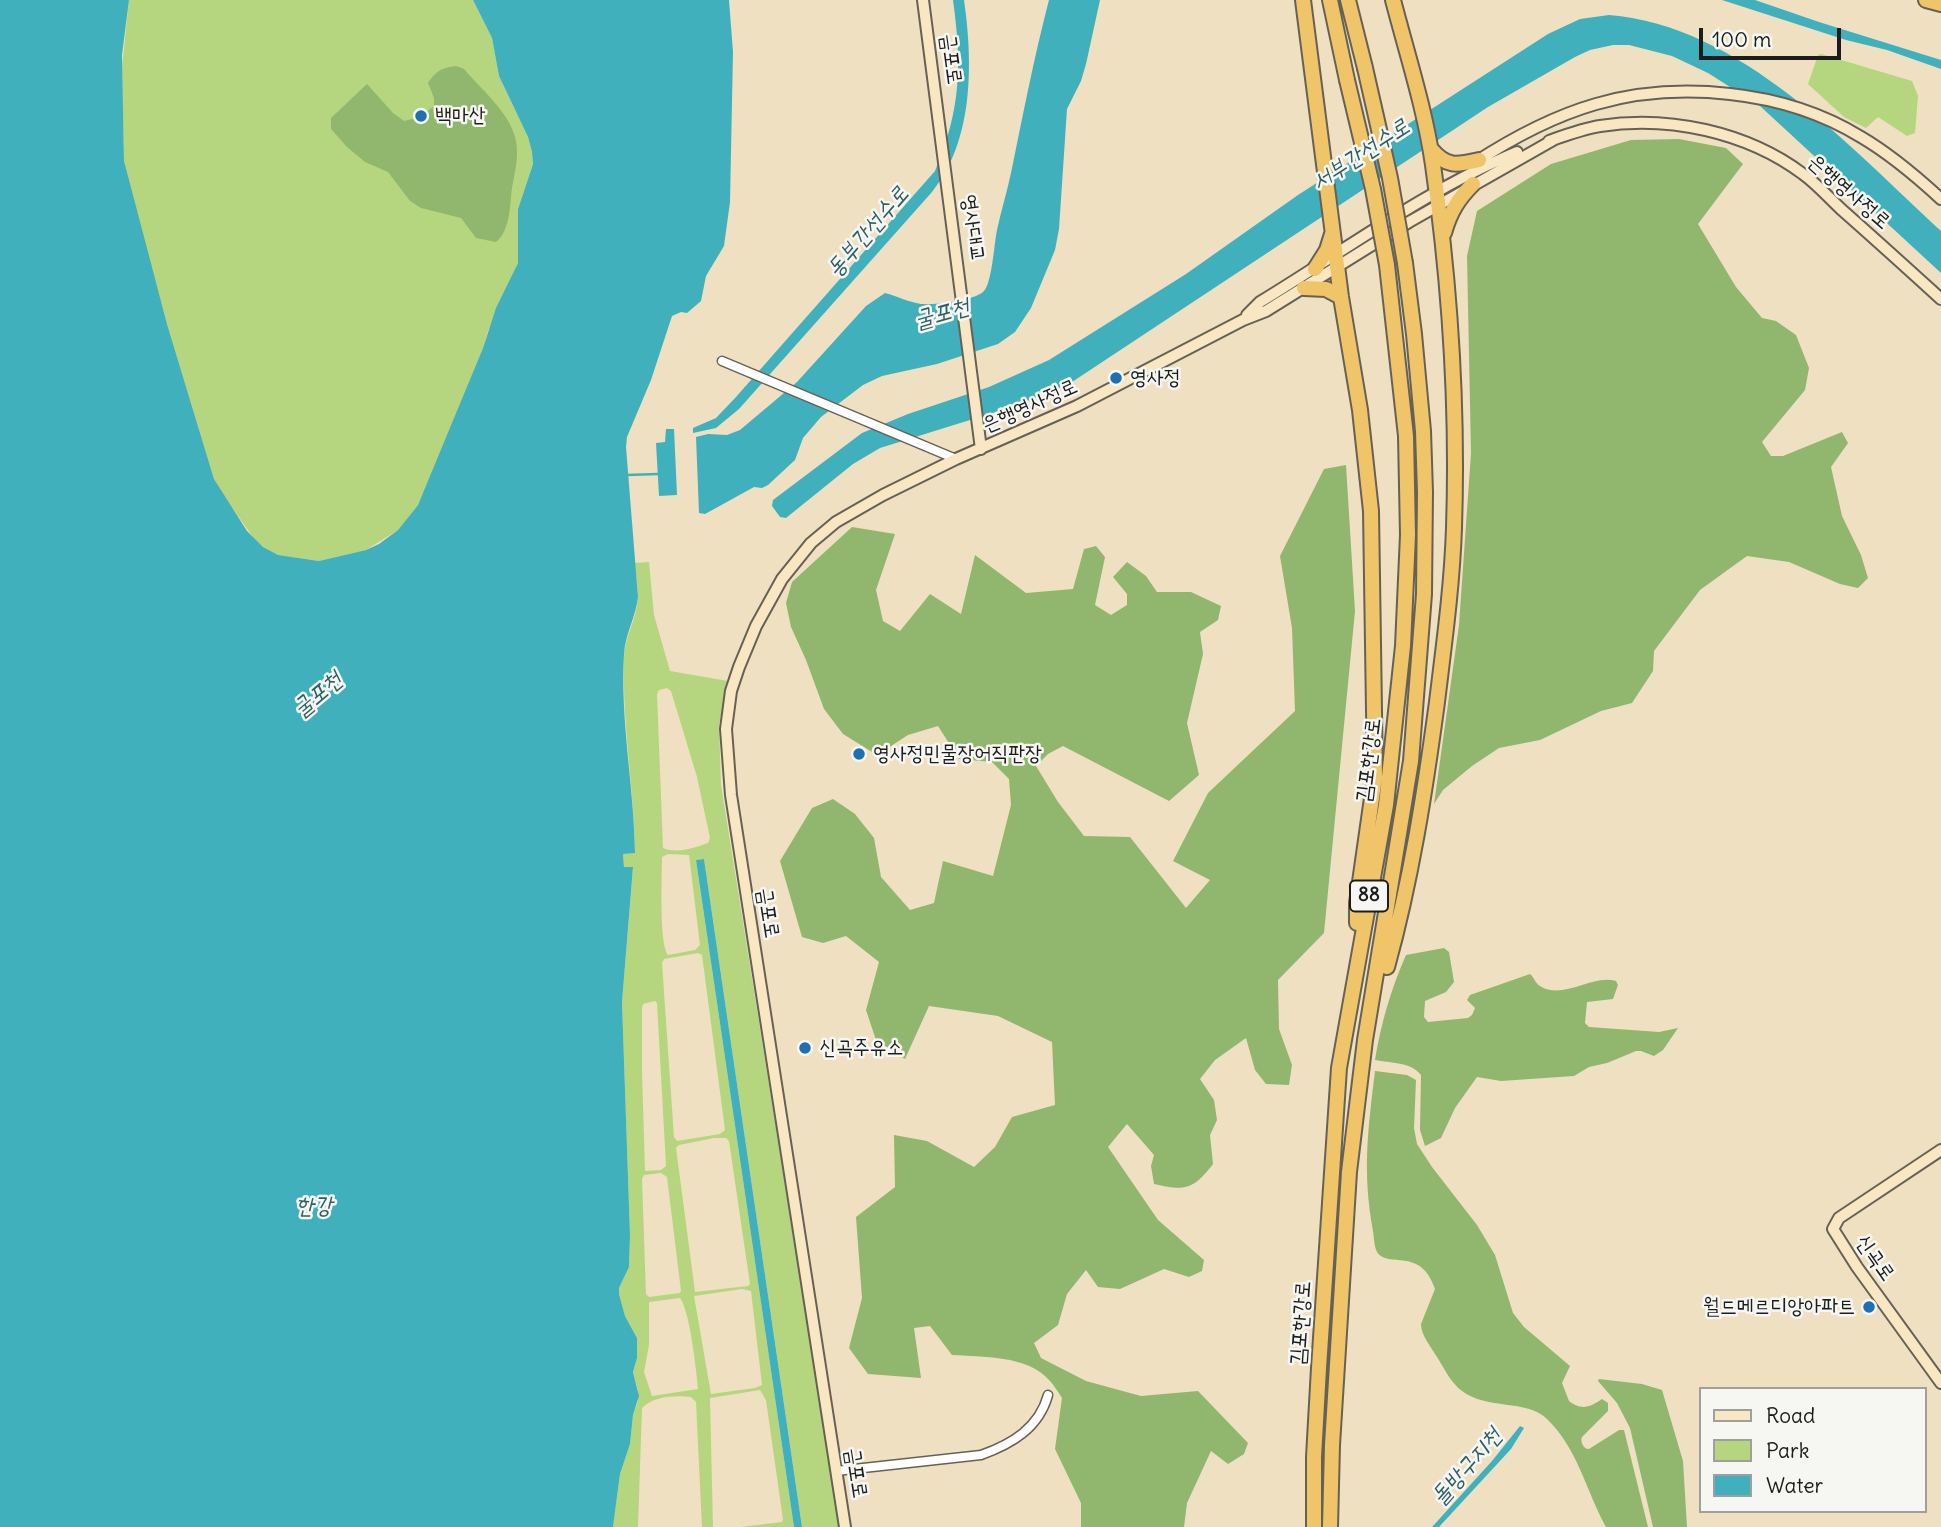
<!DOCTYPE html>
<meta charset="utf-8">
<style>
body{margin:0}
#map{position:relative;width:1941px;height:1527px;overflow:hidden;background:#efe0c1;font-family:Delius,sans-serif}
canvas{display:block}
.legend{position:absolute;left:1699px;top:1387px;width:228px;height:126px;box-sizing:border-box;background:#f6f6f2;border:2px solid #9f9f9c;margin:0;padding:9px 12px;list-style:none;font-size:21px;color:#1c1c1c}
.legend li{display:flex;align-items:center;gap:14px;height:35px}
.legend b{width:35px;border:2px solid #9f9f9c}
.scale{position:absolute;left:1699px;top:28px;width:142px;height:32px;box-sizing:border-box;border:4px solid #1c1c1c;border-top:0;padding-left:9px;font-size:21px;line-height:24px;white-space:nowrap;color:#1c1c1c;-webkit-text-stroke:5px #f6f6f2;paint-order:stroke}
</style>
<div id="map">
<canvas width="1941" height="1527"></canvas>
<ul class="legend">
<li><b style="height:9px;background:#f9e7c3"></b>Road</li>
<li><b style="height:19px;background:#b5d67e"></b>Park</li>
<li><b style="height:19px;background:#41b0bd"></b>Water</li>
</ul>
<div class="scale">100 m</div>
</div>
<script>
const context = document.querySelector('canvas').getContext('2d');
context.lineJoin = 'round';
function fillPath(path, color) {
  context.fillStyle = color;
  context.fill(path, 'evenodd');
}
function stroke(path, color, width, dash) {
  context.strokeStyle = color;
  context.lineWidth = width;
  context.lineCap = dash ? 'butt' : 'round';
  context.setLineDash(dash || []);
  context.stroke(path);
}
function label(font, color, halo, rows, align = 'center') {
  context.font = font + ' Delius,"Poor Story",sans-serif';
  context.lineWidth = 5;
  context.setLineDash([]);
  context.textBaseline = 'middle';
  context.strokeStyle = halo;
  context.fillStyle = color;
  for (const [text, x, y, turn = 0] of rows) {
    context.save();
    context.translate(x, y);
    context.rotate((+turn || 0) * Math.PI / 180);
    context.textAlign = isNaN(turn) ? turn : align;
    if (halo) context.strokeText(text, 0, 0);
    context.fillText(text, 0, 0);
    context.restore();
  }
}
fillPath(new Path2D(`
 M129,0H473L492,38L499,76L528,137L532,152L533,164L518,209V263L488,331L483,348L430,479L418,505L398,530L366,550L319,561L277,555L263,547L255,540L223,495L214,479L167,324L128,182L124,161L122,67Z
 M1821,54L1912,81L1918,96L1915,133L1907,136L1878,117L1866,128L1844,117L1808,84L1818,55Z
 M649,562L654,615L670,671L728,681L719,725L721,785L840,1527H802L704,859L696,860L794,1527H740L782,1522L783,1520L766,1400L760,1390L710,1398L713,1527H702L696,1402L691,1397C676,1395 653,1396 642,1408L638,1527H613L620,1474L630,1444L633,1415L638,1401V1390L633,1372L637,1358V1338L625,1316L619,1294V1288L629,1267L630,1235L622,1002L633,868L624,867L623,854L635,852C634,787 622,724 624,658C624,639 634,624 637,606C639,592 636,577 635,563ZM667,688L671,691L697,777L710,838L708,843C693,848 678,854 663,848L657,694L659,690ZM668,854L689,855L700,945L695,950L668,955C659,943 662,876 662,857ZM698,953L702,955L704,970L725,1130L720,1134L677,1141L674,1137L662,963L664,959ZM655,1001L657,1003L666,1166L661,1170L645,1171L642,1071V1008L643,1004ZM714,1138H726L729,1141L750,1284L748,1286L695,1292L676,1148L679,1145ZM661,1173L667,1177L681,1291L680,1293L649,1297L646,1294L642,1179L644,1175ZM742,1289L751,1291L762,1385L755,1388L711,1394L694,1296ZM680,1298C690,1312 696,1369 698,1389L652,1396L644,1372L649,1345V1302Z`), '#b5d67e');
fillPath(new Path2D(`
 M456,66L464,69C484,93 519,119 517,154C517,168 512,182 511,197C510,211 508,233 496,242L476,238L461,218L421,208L410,201L388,172L365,162L347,147L331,129V118L367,84L393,113L404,121L420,117L434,106V98L428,83C436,71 441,68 456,66Z
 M1679,139L1726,148L1743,164L1698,224L1736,287L1762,318L1776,321L1796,335L1809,368L1805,390L1762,442L1771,456H1783L1842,432L1848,443L1831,467L1842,516L1861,555L1868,578L1858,588L1840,584L1789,562L1747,556L1700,590L1654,651L1653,671L1632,703L1601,711L1540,740L1499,748L1472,766L1443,790L1434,804L1459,625L1471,453L1467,256L1477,211L1551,164L1631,140Z
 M1346,465L1355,611L1324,933L1278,980L1279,1029L1292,1065L1289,1085L1266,1084L1255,1070L1246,1038L1215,1060L1200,1079L1214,1100L1217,1120L1210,1135L1213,1164C1193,1190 1185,1191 1154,1184L1151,1166L1154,1155L1127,1124L1108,1147L1158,1220L1204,1260L1202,1271L1189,1277L1164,1269L1120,1289L1098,1287L1086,1270L1067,1294L1058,1325L1034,1343L1041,1358L1086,1381L1141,1396L1198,1391L1248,1443L1244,1454L1228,1464L1211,1451L1187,1503L1184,1527H1081V1503L1055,1449L1062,1398C1058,1392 1054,1385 1049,1380C1027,1355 982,1357 952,1355L930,1326L914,1328L921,1378L868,1374L849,1348L862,1298L856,1217L895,1187L894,1135L927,1141L974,1167L995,1147L1012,1117L1055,1105L1052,1042L998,1016L929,1006L905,1059L876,1040L866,1010L879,962L846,936L823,943L802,937L780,861L812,808L833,799L855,814L874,838L881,877L910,910L934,903L943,861L993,876L1011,805L1009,779L992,762L959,759L938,726L908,735L877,755L843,734L824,709L806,660L791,627L786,603L792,582L852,527L895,534L876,590L883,621L900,631L930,594L961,614L975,555L1026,593L1073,589L1084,549L1096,546L1105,557L1095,605L1111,615L1127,605V594L1113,577L1127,562L1146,576L1157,592H1191L1221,606L1218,620L1200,632L1203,654L1187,723L1199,775L1169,801L1063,746L1048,754L1036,766L1058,802L1084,836L1130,837L1186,908L1210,880L1173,861L1208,793L1295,711L1292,628L1280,556L1324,469Z
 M1444,948L1449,952L1454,982L1446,992L1425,1001L1424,1017L1428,1022L1468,1018L1472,1015L1475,1008L1467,1000L1470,995L1530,974C1534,977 1535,983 1540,986C1563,1001 1591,974 1616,981L1618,985L1613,999L1587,1002L1585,1023L1589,1027L1659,1032L1678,1028L1663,1050L1654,1056L1641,1051H1636L1607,1063L1589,1067L1574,1076L1501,1081L1477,1077L1455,1108L1441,1138L1425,1146L1420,1130L1421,1075C1411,1062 1391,1063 1375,1060C1381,1023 1391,989 1406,955Z
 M1375,1071L1407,1075L1416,1080L1414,1128L1417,1144L1432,1167L1477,1225L1495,1255L1513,1313L1524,1327L1570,1366L1562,1383L1569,1401C1582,1411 1590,1407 1602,1399L1608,1403V1411L1582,1437C1580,1441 1583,1449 1589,1449L1619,1430H1624L1648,1527H1606C1586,1491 1578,1449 1547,1419C1526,1399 1487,1410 1462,1391C1451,1383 1444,1368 1437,1357C1431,1347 1421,1335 1421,1324L1435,1289C1421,1246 1388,1269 1377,1252C1374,1246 1374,1237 1373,1231C1362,1172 1368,1129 1375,1071Z
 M1599,1379L1642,1384L1662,1390L1683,1461L1687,1527H1653L1630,1428L1617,1403L1598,1381Z`), '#90b76d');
fillPath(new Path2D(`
 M0,0H129L122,55L124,161L167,324L214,479L247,531L263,547L278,555L319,561L366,550L379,544L398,530L418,505L483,348L496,308L518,263V209L533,164L532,152L528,137L499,76L492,38L473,0H729L733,52L730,202L724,246L706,276L701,301L687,313L681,312L672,316L651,380L627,437L626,447L638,597C636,617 625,634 624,654C620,721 634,786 635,853L623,854L624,867H633L622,1002L630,1235L629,1267L619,1288V1294L625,1316L637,1338V1358L633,1372L639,1396L633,1415L630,1444L620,1474L613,1527H0Z
 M953,0H964C973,63 974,140 932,192L739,409L716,428L693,433V428L716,418L736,397L935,171C961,109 962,66 953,0Z
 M1049,0H1100L1086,64L1081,81L1067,109L1059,229L1055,250L1031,308L1015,332L998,344L937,364L882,376L863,385L821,417L803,438L795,460L768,485L762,488L754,487L716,508L705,514L699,513L696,437L708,434L727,435L740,430L797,382L866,306L885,293C897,296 908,302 921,304C935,305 972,301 983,292C992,285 994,244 997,230C1001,211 1007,192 1011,173C1023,115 1034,57 1049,0Z
 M1722,0H1755L1819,22L1941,60V69L1887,50L1846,40Z
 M1609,15C1740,25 1850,147 1941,231V273L1760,106L1708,73L1672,56L1629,45H1613L1590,50L1575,57L1488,107L1069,384L1015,406L880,448L853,464L786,518L780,517L772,506L773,500L862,433L908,414L989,387L1049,360L1186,274L1298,195L1548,34L1580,19Z
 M666,429H674L677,495L659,496L656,443L665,442Z
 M704,859L802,1527H794L696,860Z
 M1520,1426L1524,1428L1511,1449L1439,1527H1432L1492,1461Z`), '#41b0bd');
stroke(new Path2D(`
 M626,475L658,474`), '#41b0bd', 2.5);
const street = new Path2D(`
 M722,361L956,459
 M836,1471L981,1455C1012,1444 1039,1428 1048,1395`);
const secondary = new Path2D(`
 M923,0L981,449
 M1549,141C1566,135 1582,129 1600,126C1668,115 1747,132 1803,174C1817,184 1829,198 1842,210C1875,239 1908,269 1941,299
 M1474,163C1557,109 1630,83 1730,94C1776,99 1822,113 1861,137C1890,154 1916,176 1941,199
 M1247,315L1260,302C1344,251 1426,190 1517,152
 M1941,1150L1839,1218L1833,1229L1857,1267L1941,1383
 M845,1527L731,795L726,729L731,691L739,667L756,626L782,579L811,543L836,522L883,495L956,459L1077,406L1243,320L1266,311L1409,222L1555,139`);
const highway = new Path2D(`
 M1303,0L1341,297L1360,410L1371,511L1375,777L1357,903V923
 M1330,0L1347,80
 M1348,0L1365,68
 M1926,0L1941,4
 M1431,149C1447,168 1457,165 1479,160
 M1444,233C1450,212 1458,199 1473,184
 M1315,269L1327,250L1332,234
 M1304,288L1326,289L1341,297
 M1387,967C1411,881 1425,791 1437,702C1444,644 1452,587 1454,528C1458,407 1450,285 1433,165C1425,109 1407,54 1393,0
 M1314,1527V1457L1319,1368L1339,1068L1386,805L1403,646L1408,535L1406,436L1387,265
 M1330,1527L1332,1445L1349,1172L1365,1040L1411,761L1424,594L1425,492L1423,431L1414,334L1405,263`);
stroke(street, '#666156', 11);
stroke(secondary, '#666156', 14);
stroke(highway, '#666156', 18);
stroke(street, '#fff', 8);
stroke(secondary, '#f9e7c3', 10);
stroke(highway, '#f0c469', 14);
const highwayBridge = new Path2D(`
 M1365,68L1390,178L1405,263
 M1347,80L1373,189L1387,265`);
stroke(highwayBridge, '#666156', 18, []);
stroke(highwayBridge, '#f0c469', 14);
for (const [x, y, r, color] of [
 [421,116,7,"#1f6fb2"],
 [1116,378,7,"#1f6fb2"],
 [859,754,7,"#1f6fb2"],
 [805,1048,7,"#1f6fb2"],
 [1869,1307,7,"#1f6fb2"]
]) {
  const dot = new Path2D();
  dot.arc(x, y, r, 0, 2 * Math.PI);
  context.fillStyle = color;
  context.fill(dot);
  stroke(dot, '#f6f6f2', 2.5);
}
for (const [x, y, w] of [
 [1369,896,38]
]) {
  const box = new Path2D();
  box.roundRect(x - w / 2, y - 15.5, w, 31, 5);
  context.fillStyle = '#f6f6f2';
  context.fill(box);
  stroke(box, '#1c1c1c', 2);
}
label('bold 19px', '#1c1c1c', null, [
 ["88",1369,896]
]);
label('21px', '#1c1c1c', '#f6f6f2', [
 ["금포로",951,59,82],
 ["은행영사정로",1849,192,41],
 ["영사대교",973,228,82],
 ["은행영사정로",1030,406,-24],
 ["김포한강로",1369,760,-83],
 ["금포로",768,913,81],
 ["신곡로",1875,1258,55],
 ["김포한강로",1301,1323,-86],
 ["금포로",856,1473,81]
]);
label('21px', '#1c1c1c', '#f6f6f2', [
 ["백마산",435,116],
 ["영사정",1130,378],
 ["영사정민물장어직판장",873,754],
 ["신곡주유소",819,1048],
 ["월드메르디앙아파트",1855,1307,"right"]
], 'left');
label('italic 23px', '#2d5f64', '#f6f6f2', [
 ["서부간선수로",1361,155,-33],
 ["동부간선수로",868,232,-49],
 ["굴포천",942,314,-16],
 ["굴포천",318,695,-40],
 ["한강",314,1206],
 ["돌방구지천",1467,1467,-49]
]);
</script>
